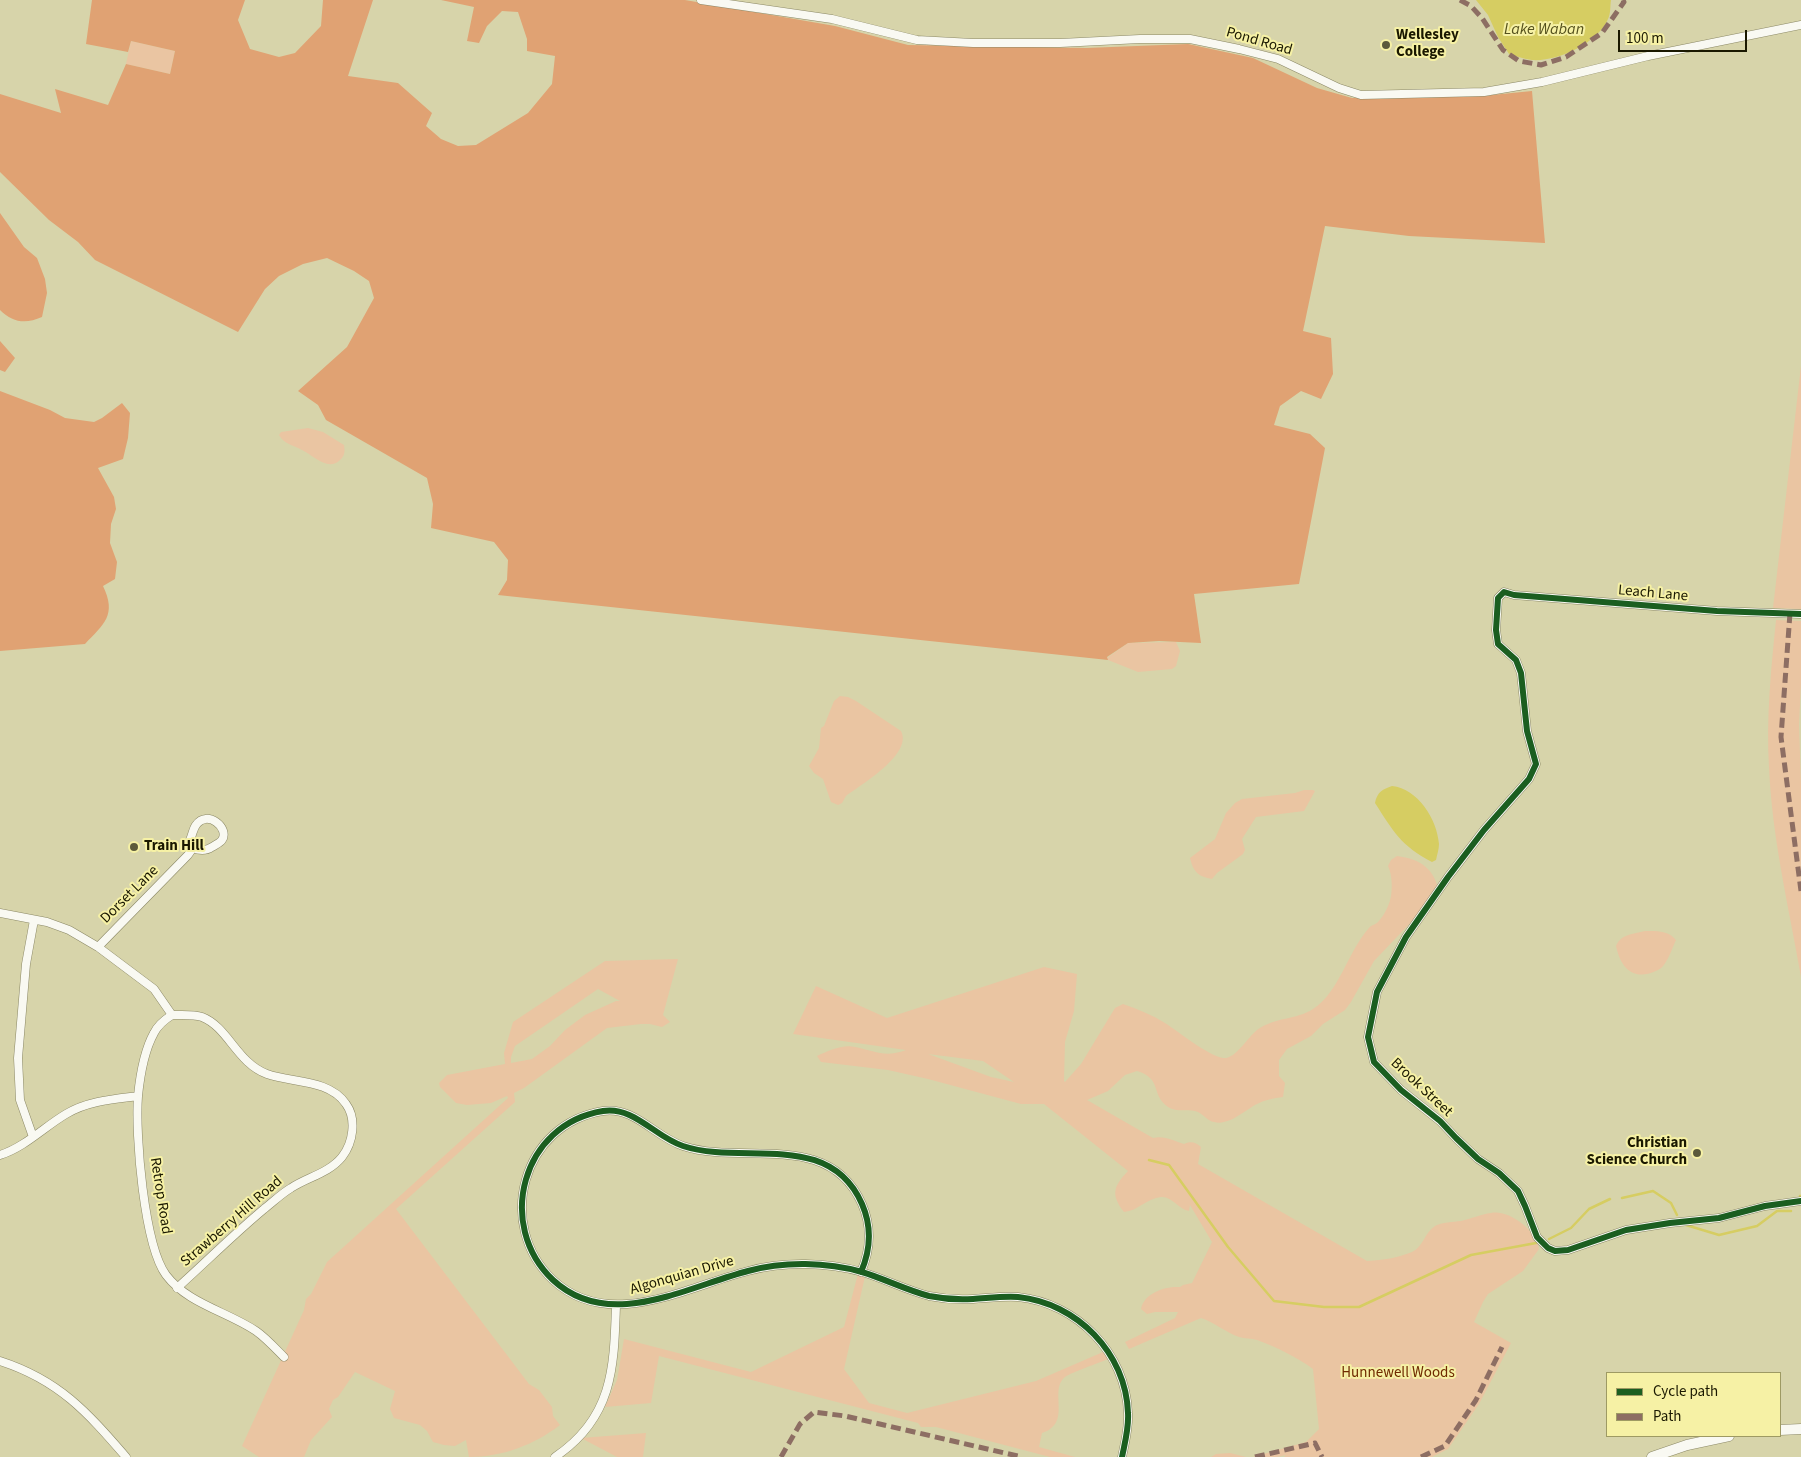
<!DOCTYPE html>
<style>
body{margin:0}
#map{position:relative;width:1801px;height:1457px;overflow:hidden;background:#d7d4aa;font-family:"Source Sans 3",sans-serif}
canvas{display:block}
.legend{position:absolute;left:1606px;top:1372px;width:175px;height:65px;box-sizing:border-box;background:#f6f1a5;border:1px solid #9e9a63;margin:0;padding:6px 9px;list-style:none;font-size:15px;color:#1a1800}
.legend li{display:flex;align-items:center;gap:10px;height:25px}
.legend b{width:25px;border:1px solid #9e9a63}
.scale{position:absolute;left:1618px;top:30px;width:129px;height:22px;box-sizing:border-box;border:2px solid #1a1800;border-top:0;padding-left:6px;font-size:15px;line-height:18px;white-space:nowrap;color:#1a1800;-webkit-text-stroke:4px #f6f1a5;paint-order:stroke}
</style>
<div id="map">
<canvas width="1801" height="1457"></canvas>
<ul class="legend">
<li><b style="height:6px;background:#1b5e20"></b>Cycle path</li>
<li><b style="height:6px;background:#8d6e63"></b>Path</li>
</ul>
<div class="scale">100 m</div>
</div>
<script>
const context = document.querySelector('canvas').getContext('2d');
context.lineJoin = 'round';
function fillPath(path, color) {
  context.fillStyle = color;
  context.fill(path, 'evenodd');
}
function stroke(path, color, width, dash) {
  context.strokeStyle = color;
  context.lineWidth = width;
  context.lineCap = dash ? 'butt' : 'round';
  context.setLineDash(dash || []);
  context.stroke(path);
}
function label(font, color, halo, rows, align = 'center') {
  context.font = font + ' "Source Sans 3",sans-serif';
  context.lineWidth = 4;
  context.setLineDash([]);
  context.textBaseline = 'middle';
  context.strokeStyle = halo;
  context.fillStyle = color;
  for (const [text, x, y, turn = 0] of rows) {
    context.save();
    context.translate(x, y);
    context.rotate((+turn || 0) * Math.PI / 180);
    context.textAlign = isNaN(turn) ? turn : align;
    if (halo) context.strokeText(text, 0, 0);
    context.fillText(text, 0, 0);
    context.restore();
  }
}
fillPath(new Path2D(`
 M131,41L175,51L170,74L126,64Z
 M1801,366V609L1773,608Z
 M308,428L323,432L344,445C345,451 345,456 340,460C328,472 313,455 302,450C293,445 284,444 279,435L281,432Z
 M1776,620L1801,621V683L1799,725L1801,784V977C1789,908 1772,838 1769,767C1766,718 1771,669 1776,620Z
 M1176,642L1180,651L1176,666L1172,669L1138,672L1108,660L1107,658L1128,643Z
 M840,696L848,697L856,701L901,731C913,754 862,784 846,796L842,803L838,805L831,802L823,779L814,773L809,766L819,748L821,728L824,726L834,701Z
 M1304,790H1313L1315,791L1304,811L1256,817L1242,839L1245,850L1243,854L1217,873L1212,879C1199,877 1193,872 1190,858L1215,839L1226,813L1235,803L1242,799L1295,793Z
 M1397,856C1421,859 1435,869 1439,893L1374,961L1351,1002L1345,1010L1323,1024L1311,1036L1287,1049L1279,1060V1076L1285,1083L1283,1097C1273,1098 1265,1100 1257,1104C1245,1110 1229,1126 1214,1122C1208,1121 1204,1115 1198,1112C1188,1108 1177,1113 1168,1107C1150,1094 1163,1079 1137,1071L1125,1075L1108,1091L1087,1100L1153,1138C1164,1135 1174,1141 1184,1144C1190,1141 1196,1142 1201,1147L1198,1164L1367,1261C1384,1260 1397,1258 1412,1252C1423,1247 1425,1232 1435,1226C1442,1222 1453,1222 1461,1221C1471,1219 1481,1214 1491,1213C1509,1209 1537,1231 1539,1249L1523,1271L1488,1294L1483,1302L1474,1322L1511,1343L1479,1404L1448,1449L1432,1457H1284L1286,1455L1277,1457H1253L1306,1442L1319,1429L1313,1369C1297,1357 1276,1347 1257,1340C1251,1338 1245,1339 1239,1337C1225,1332 1214,1322 1201,1318L1129,1349L1125,1342L1175,1318L1178,1312H1155L1147,1314L1141,1309C1144,1293 1165,1286 1180,1287L1183,1285L1192,1283L1212,1242L1190,1205L1189,1211C1178,1209 1172,1196 1161,1197C1147,1198 1138,1211 1124,1212C1110,1194 1114,1186 1128,1171L1044,1104H1021L928,1079L888,1070L821,1062L817,1056C828,1051 843,1044 855,1047C875,1051 885,1058 906,1050L793,1034L816,986L887,1018L1044,967L1077,974L1074,1011L1065,1042L1064,1081L1065,1082L1081,1064L1115,1008L1123,1004C1138,1009 1152,1015 1165,1023C1179,1032 1207,1055 1223,1058C1235,1060 1248,1037 1257,1030C1275,1017 1296,1020 1313,1009C1339,993 1348,951 1369,928C1371,925 1375,925 1378,922C1382,918 1386,911 1388,906C1393,896 1393,876 1388,866L1391,860ZM928,1054L983,1061L1014,1082L991,1077Z
 M1645,931C1656,931 1668,930 1676,940C1672,948 1667,966 1658,970C1634,982 1621,969 1616,946C1621,934 1633,934 1645,931Z
 M678,959L663,1015L670,1022L662,1027L650,1024H641L607,1028L524,1088L514,1093L515,1102L396,1209L529,1384L539,1390L552,1407L553,1416L560,1425C534,1445 502,1457 469,1457L466,1440L455,1446L444,1445L433,1442L427,1431L420,1425L394,1418L390,1409L395,1391L355,1372L338,1397L333,1400L329,1409L332,1417L311,1440L304,1457H259L242,1446L304,1310L306,1299L311,1294L327,1262L508,1098L507,1096L491,1103L467,1105L456,1103L440,1087L439,1083L447,1075L505,1064L504,1053L513,1022L605,961ZM598,989L620,1001H616L585,1015L565,1030L550,1046L532,1059L511,1063V1057L515,1046Z
 M859,1270L866,1272L844,1369L869,1403L907,1413L1036,1381L1103,1352L1108,1359C1099,1363 1072,1372 1065,1377C1048,1391 1073,1423 1042,1433L1039,1447L1075,1457H1050L936,1427H921L918,1423L659,1356L651,1403L605,1407L617,1380L624,1339L751,1372L844,1327Z
 M646,1433L643,1457H617L581,1438Z
 M1230,1453L1246,1457H1211L1216,1454Z`), '#eac5a2');
fillPath(new Path2D(`
 M92,0H245L238,20L250,49L279,57L295,53L321,26L323,0H373L348,76L398,83L432,113L426,126L441,139L458,146L476,145L528,113L552,84L555,56L527,51V39L518,12L502,11L487,26L479,43L467,41L474,7L441,0H685L835,26L908,45L1086,48L1188,44L1253,58L1317,88L1352,98L1482,96L1532,91L1545,243L1409,236L1325,226L1303,331L1331,338L1333,374L1321,399L1301,391L1280,406L1274,425L1310,434L1325,448L1299,584L1194,594L1201,643L1159,641L1128,643L1107,657L1108,660L498,595L507,580L508,560L494,542L431,528L433,504L427,478L326,420L318,405L298,391L347,347L374,298L369,281L354,271L327,258L303,264L279,276L265,289L238,332L95,260L78,242L49,220L0,172V94L61,113L55,89L108,105L126,64L170,74L175,51L131,41L128,52L86,44Z
 M0,213L24,247L37,258L45,279L47,293L42,317C26,324 13,323 0,310Z
 M0,341L15,358L5,372L0,370Z
 M0,391L50,410L65,418L94,422L102,418L122,403L130,413L128,438L123,459L98,468L114,497L116,509L111,524L110,543L117,562L115,579L103,586C117,615 104,624 85,644L0,651Z`), '#e0a273');
fillPath(new Path2D(`
 M1476,0H1611C1610,6 1611,13 1608,19C1598,43 1557,62 1532,60C1524,59 1517,56 1509,54L1498,37L1488,15Z
 M1392,786C1418,789 1437,819 1439,844C1439,849 1437,855 1436,860L1432,862C1401,846 1393,831 1375,803C1377,792 1383,789 1392,786Z`), '#d6cd62');
stroke(new Path2D(`
 M1149,1160L1169,1165L1228,1247L1274,1301L1324,1307H1359L1471,1255L1536,1243
 M1800,1196H1801
 M1622,1198L1653,1191L1671,1203L1677,1215
 M1686,1225L1719,1235L1757,1226L1777,1211H1791
 M1549,1239L1571,1228L1589,1209L1610,1199`), '#d6cd62', 2.5);
const street = new Path2D(`
 M701,0L832,19L917,40L973,43H1060L1140,39H1190L1239,49L1278,59L1339,88L1361,95L1484,92L1542,82L1648,56L1801,25
 M1801,614L1717,611L1514,595L1504,592L1498,598L1496,630L1498,644L1516,660L1521,673L1527,731L1536,764L1529,779L1484,830L1448,877L1406,937L1377,992L1368,1037L1374,1062L1401,1090L1440,1121L1456,1138L1478,1159L1499,1173L1518,1191L1525,1206L1537,1237L1548,1248L1555,1251L1568,1250L1626,1230L1670,1223L1719,1218L1765,1206L1801,1201
 M0,913L47,922L69,930L98,947L154,989L172,1015C182,1015 193,1014 202,1017C228,1027 237,1063 267,1074C292,1083 329,1079 346,1104C357,1119 353,1143 342,1157C329,1173 308,1177 291,1188C281,1194 273,1202 264,1209C234,1234 206,1262 177,1288
 M98,947L188,855L193,848L190,840C192,836 193,829 196,825C207,809 230,828 222,840C220,843 215,845 212,847C206,851 200,851 193,848
 M172,1015C164,1020 158,1025 154,1033C144,1051 140,1076 138,1096C135,1134 144,1245 166,1275C188,1304 226,1311 256,1331C266,1338 275,1348 284,1357
 M33,1137L20,1100L18,1058L26,964L34,920
 M0,1155C25,1147 44,1127 66,1114C87,1101 114,1099 138,1096
 M861,1272C871,1249 872,1227 862,1204C829,1129 743,1166 683,1146C655,1137 634,1106 603,1111C522,1124 495,1225 553,1280C609,1332 686,1287 748,1271C784,1261 827,1262 862,1272C885,1279 906,1290 929,1296C944,1299 958,1300 973,1299C989,1298 1003,1296 1018,1297C1077,1303 1126,1353 1128,1413C1129,1428 1125,1442 1122,1457
 M0,1361C59,1380 87,1412 126,1457
 M555,1457C613,1418 614,1368 616,1305`);
const secondary = new Path2D(`
 M1780,1430L1801,1429
 M1652,1457L1687,1445L1729,1436`);
stroke(street, '#8b8866', 9);
stroke(secondary, '#8b8866', 11);
stroke(street, '#f9f9f2', 8);
stroke(secondary, '#f9f9f2', 10);
stroke(new Path2D(`
 M1460,0L1471,6L1482,18L1503,50L1519,61L1541,65L1566,57L1602,33L1624,2L1623,0
 M1790,613L1781,737L1801,891
 M781,1457L800,1424L814,1412L845,1416L1022,1457
 M1255,1457L1315,1443L1322,1457
 M1421,1457L1445,1446L1476,1400L1502,1347`), '#8d6e63', 5, [10, 5]);
stroke(new Path2D(`
 M1801,614L1717,611L1514,595L1504,592L1498,598L1496,630L1498,644L1516,660L1521,673L1527,731L1536,764L1529,779L1484,830L1448,877L1406,937L1377,992L1368,1037L1374,1062L1401,1090L1440,1121L1456,1138L1478,1159L1499,1173L1518,1191L1525,1206L1537,1237L1548,1248L1555,1251L1568,1250L1626,1230L1670,1223L1719,1218L1765,1206L1801,1201
 M861,1272C871,1249 872,1227 862,1204C829,1129 743,1166 683,1146C655,1137 634,1106 603,1111C522,1124 495,1225 553,1280C609,1332 686,1287 748,1271C784,1261 827,1262 862,1272C885,1279 906,1290 929,1296C944,1299 958,1300 973,1299C989,1298 1003,1296 1018,1297C1077,1303 1126,1353 1128,1413C1129,1428 1125,1442 1122,1457`), '#1b5e20', 6);
for (const [x, y, r, color] of [
 [1386,45,5,"#5c5a3b"],
 [134,847,5,"#5c5a3b"],
 [1697,1153,5,"#5c5a3b"]
]) {
  const dot = new Path2D();
  dot.arc(x, y, r, 0, 2 * Math.PI);
  context.fillStyle = color;
  context.fill(dot);
  stroke(dot, '#f6f1a5', 2);
}
label('bold 15px', '#1a1800', '#f6f1a5', [
 ["Wellesley",1396,36],
 ["College",1396,53],
 ["Train Hill",144,847],
 ["Christian",1687,1144,"right"],
 ["Science Church",1687,1161,"right"]
], 'left');
label('15px', '#1a1800', '#f6f1a5', [
 ["Pond Road",1259,42,16],
 ["Leach Lane",1653,594,5],
 ["Dorset Lane",130,895,-45],
 ["Brook Street",1421,1088,43],
 ["Retrop Road",160,1196,81],
 ["Strawberry Hill Road",232,1222,-41],
 ["Algonquian Drive",682,1276,-16]
]);
label('15px', '#6f2a00', '#f6f1a5', [
 ["Hunnewell Woods",1398,1374]
]);
label('italic 16px', '#55511d', '#f6f1a5', [
 ["Lake Waban",1544,30]
]);
</script>
